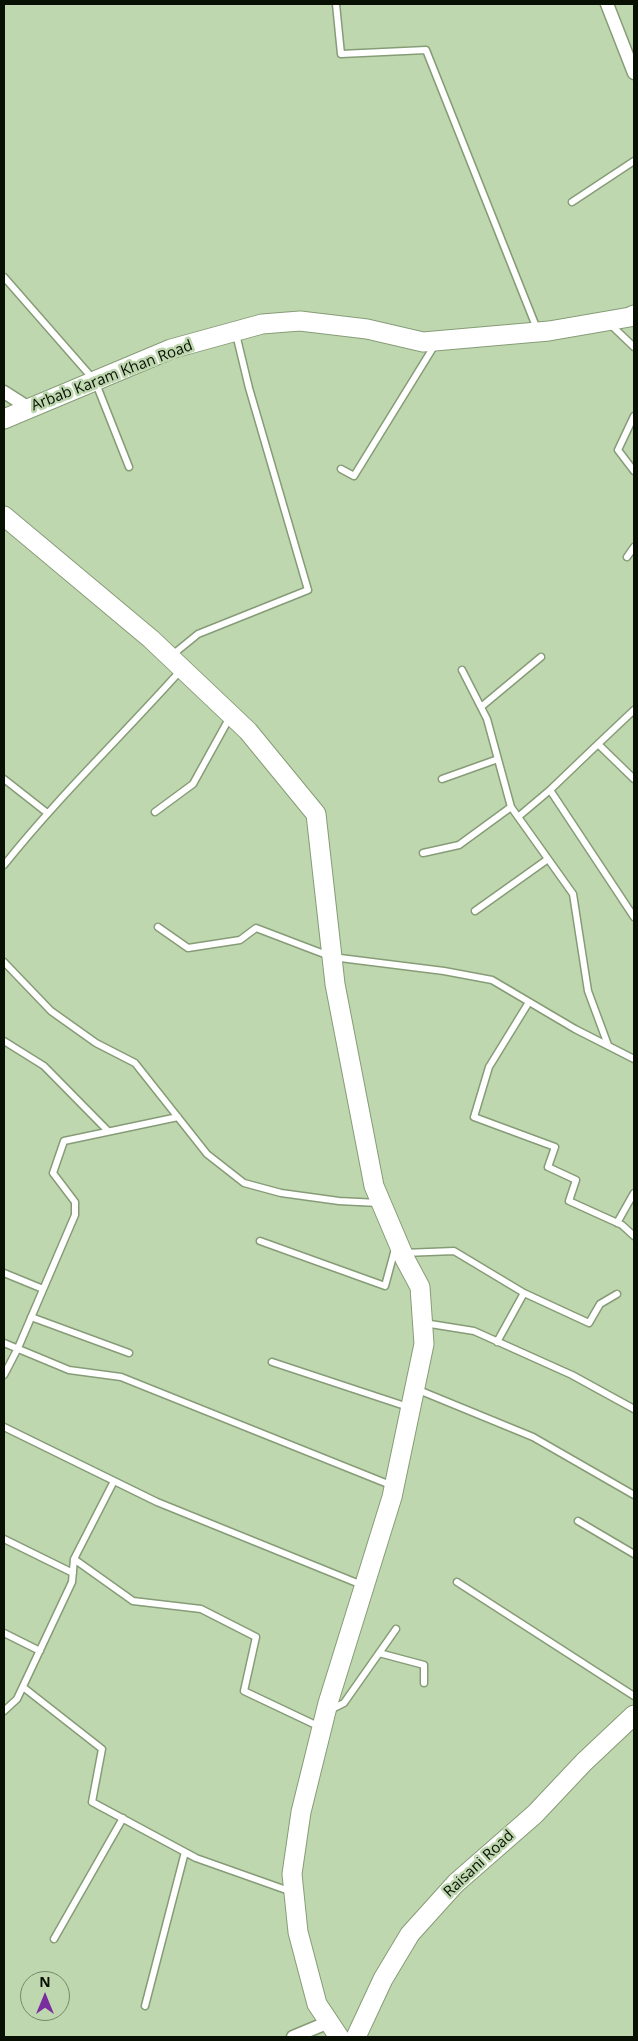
<!DOCTYPE html>
<style>
body{margin:0}
#map{position:relative;width:638px;height:2041px;overflow:hidden;background:#bfd7af;font-family:"Open Sans",sans-serif}
canvas{display:block}
.frame{position:absolute;inset:0;border:5px solid #081004;pointer-events:none}
.north{position:absolute;left:20px;top:1971px;width:50px;height:50px;box-sizing:border-box;background:#bfd7af;border:1px solid #76876b;border-radius:50%;rotate:0deg;font-size:14px;font-weight:700;line-height:20px;text-align:center;color:#081004}
.north::after{content:'';display:block;margin:auto;width:18px;height:22px;background:#7a2d9e;clip-path:polygon(50% 0,100% 100%,50% 72%,0 100%)}
</style>
<div id="map">
<canvas width="638" height="2041"></canvas>
<div class="frame"></div>
<div class="north">N</div>
</div>
<script>
const context = document.querySelector('canvas').getContext('2d');
context.lineJoin = 'round';
function stroke(path, color, width, dash) {
  context.strokeStyle = color;
  context.lineWidth = width;
  context.lineCap = dash ? 'butt' : 'round';
  context.setLineDash(dash || []);
  context.stroke(path);
}
function label(font, color, halo, rows, align = 'center') {
  context.font = font + ' "Open Sans",sans-serif';
  context.lineWidth = 5;
  context.setLineDash([]);
  context.textBaseline = 'middle';
  context.strokeStyle = halo;
  context.fillStyle = color;
  for (const [text, x, y, turn = 0] of rows) {
    context.save();
    context.translate(x, y);
    context.rotate((+turn || 0) * Math.PI / 180);
    context.textAlign = isNaN(turn) ? turn : align;
    if (halo) context.strokeText(text, 0, 0);
    context.fillText(text, 0, 0);
    context.restore();
  }
}
const lane = new Path2D(`
 M336,4L341,54L426,50L537,329
 M572,202L634,161
 M4,277L95,381L129,467
 M610,324L634,347
 M634,416L618,450L634,471
 M341,469L354,476L436,343
 M627,557L634,547
 M171,656L198,634L308,590L249,388L236,334
 M462,670L487,719L511,807L573,894L588,991L608,1045
 M481,707L541,657
 M634,710L598,744L634,779
 M4,779L46,812
 M442,779L498,759
 M550,790L634,917
 M155,812L193,784L230,717
 M518,817L550,790L598,744
 M423,853L459,845L511,807
 M4,865C59,796 123,735 181,670
 M475,911L548,859
 M158,927L188,948L240,940L256,928L332,957L444,971L492,980L575,1029L634,1059
 M4,962L51,1011L96,1043L135,1063L207,1154L244,1183L281,1193L339,1201L378,1203
 M529,1002L489,1067L474,1117L555,1147L548,1167L576,1180L569,1201L622,1225L634,1236
 M4,1041L44,1066L108,1131
 M617,1223L634,1193
 M260,1241L385,1286L395,1249
 M404,1253L454,1251L524,1293L589,1323L600,1304L617,1294
 M4,1273L43,1289
 M31,1317L129,1353
 M424,1323L474,1331L572,1375L634,1409
 M497,1342L524,1293
 M4,1343L69,1370L121,1377L393,1486
 M272,1362L408,1407
 M4,1375L18,1348L75,1215V1202L53,1173L64,1141L178,1117
 M416,1389L533,1437L634,1495
 M4,1427L157,1502L362,1585
 M578,1521L634,1554
 M4,1539L73,1573
 M74,1559L133,1601L201,1609L256,1637L244,1691L320,1727
 M457,1582L634,1696
 M4,1633L40,1651
 M379,1653L424,1665V1683
 M23,1687L102,1749L92,1802L196,1858L292,1892
 M330,1710L344,1703L396,1629
 M4,1711L17,1699L72,1582L74,1559L114,1481
 M54,1939L123,1818
 M145,2006L185,1852`);
const street = new Path2D(`
 M607,4L634,73
 M4,392L29,408
 M293,2037L329,2022`);
const secondary = new Path2D(`
 M4,419L171,349L262,324L300,321L367,329L423,342L549,331L630,317L634,315
 M4,516L151,639L248,731L316,814L335,984L374,1186L405,1259L420,1287L424,1344L392,1497L328,1703L301,1812L292,1874L298,1932L317,2004L339,2037
 M356,2037L383,1979L410,1934L456,1883L535,1814L584,1762L634,1715`);
stroke(lane, '#869c77', 9);
stroke(street, '#869c77', 15);
stroke(secondary, '#869c77', 21);
stroke(lane, '#fff', 6);
stroke(street, '#fff', 12);
stroke(secondary, '#fff', 19);
label('15px', '#081004', '#bfd7af', [
 ["Arbab Karam Khan Road",112,376,-21],
 ["Raisani Road",479,1864,-43]
]);
</script>
